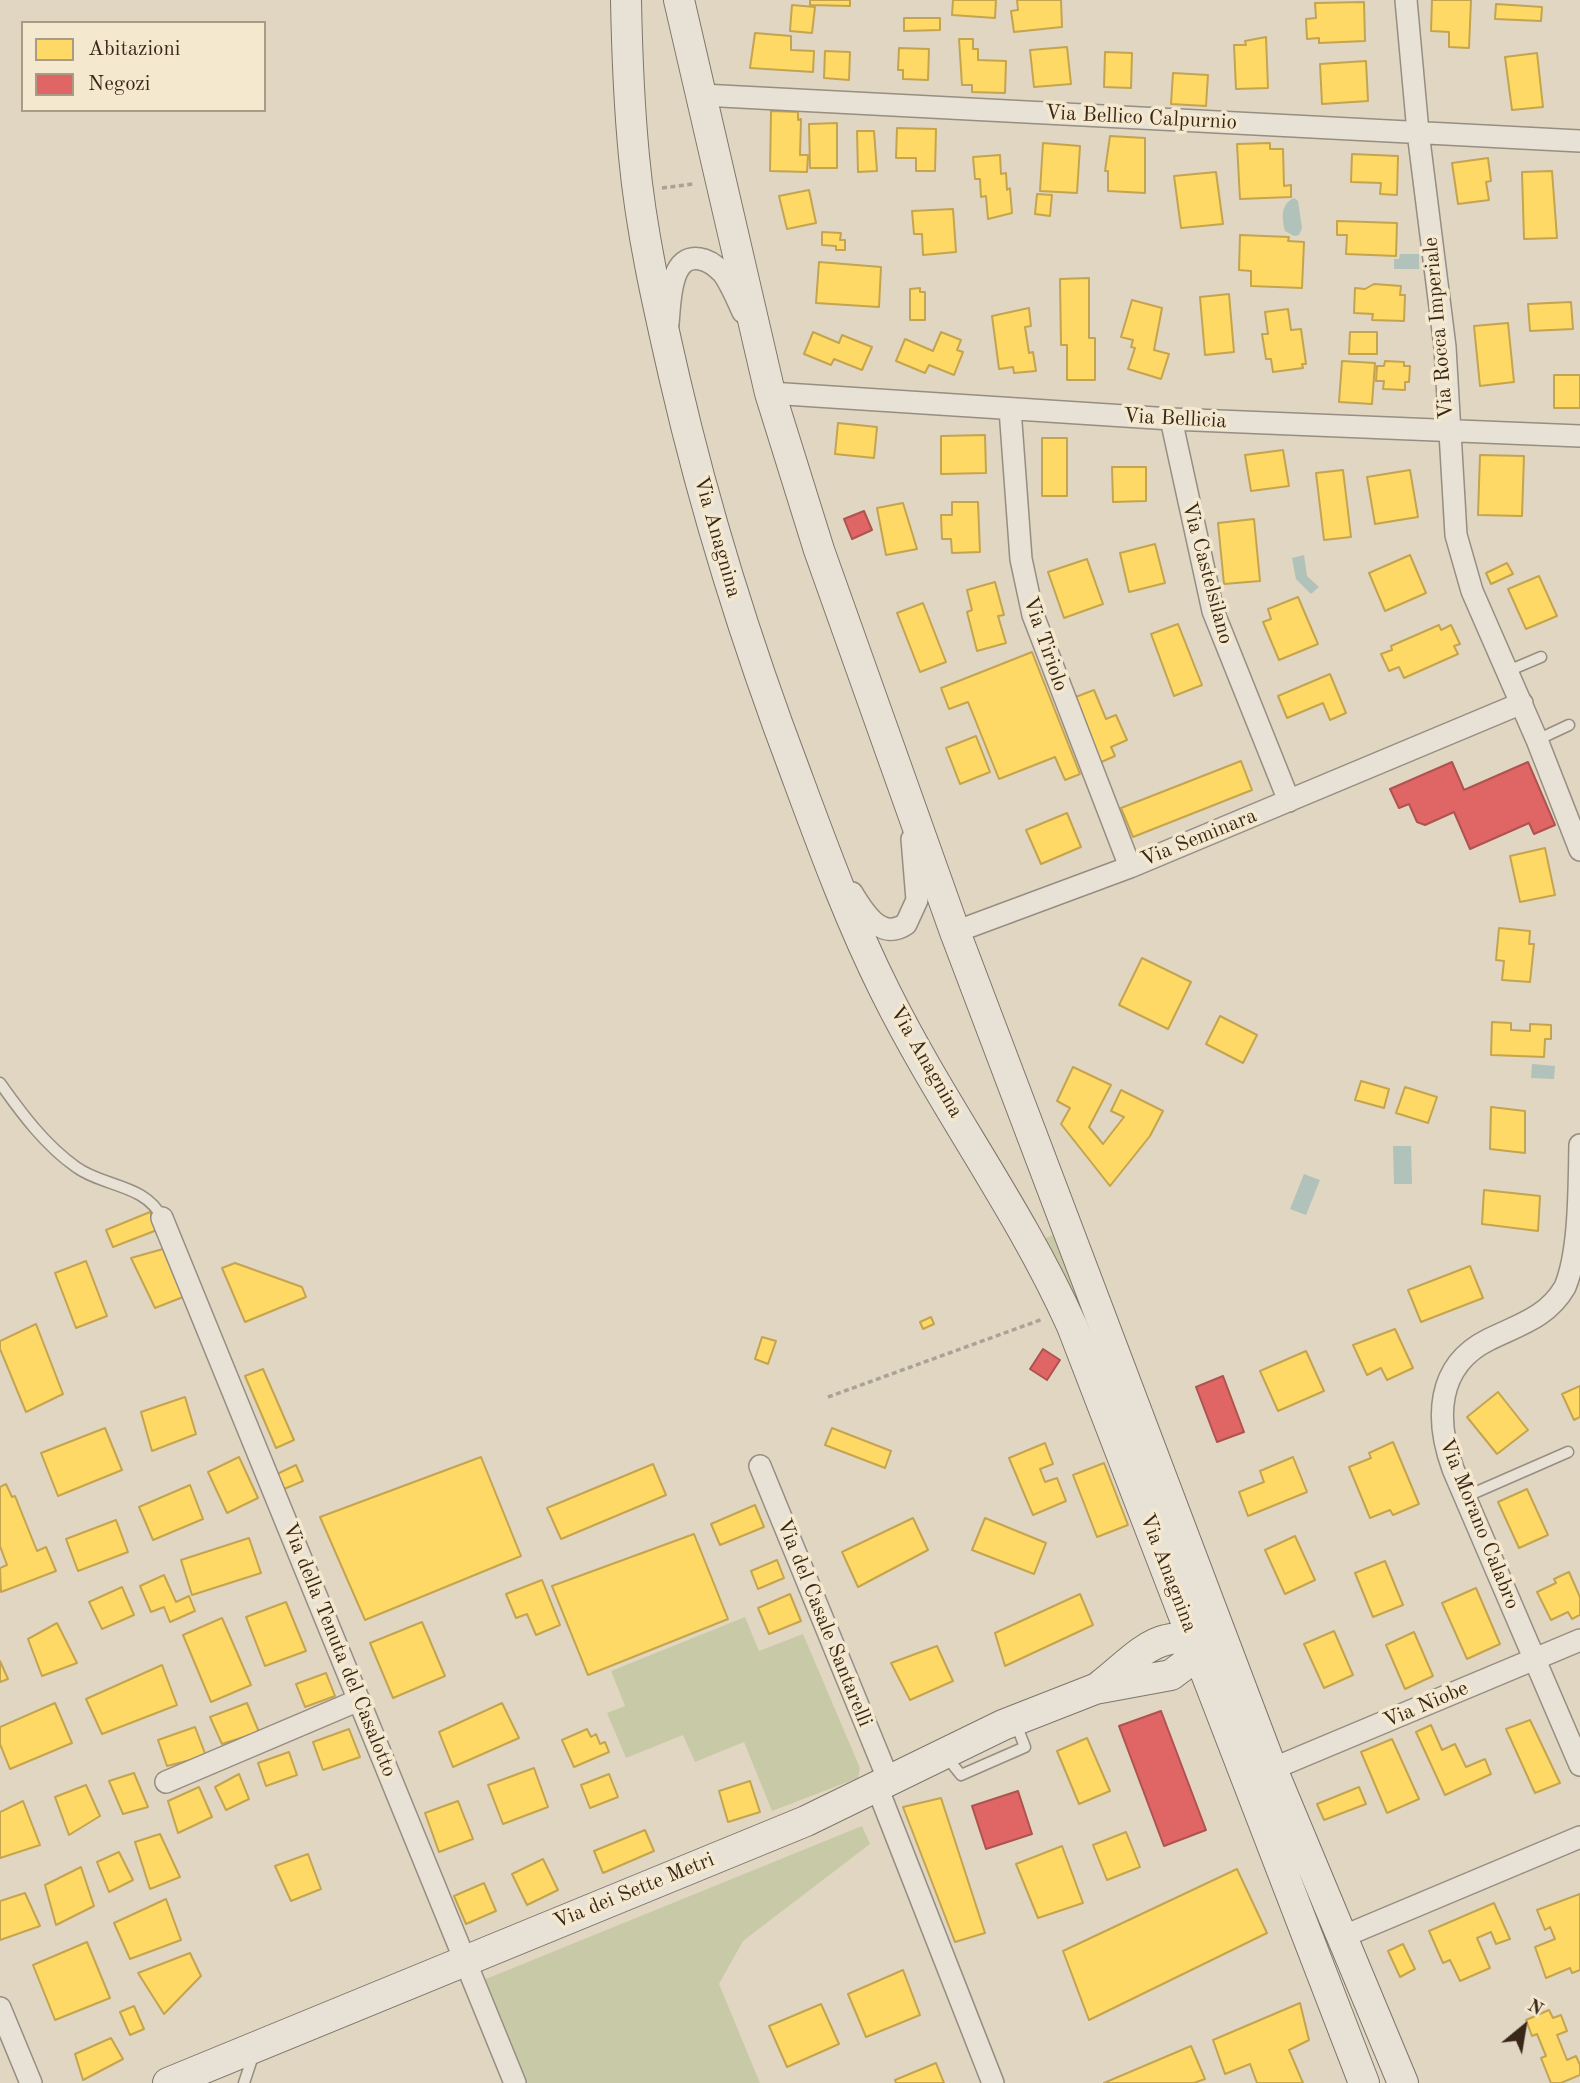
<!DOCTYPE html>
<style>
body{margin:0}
#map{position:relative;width:1580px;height:2083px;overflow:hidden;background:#e1d6c1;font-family:"Old Standard TT",serif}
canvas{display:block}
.legend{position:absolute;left:21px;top:21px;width:245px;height:91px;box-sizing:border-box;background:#f4e8ce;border:2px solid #a99b86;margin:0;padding:9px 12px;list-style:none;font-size:21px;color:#392719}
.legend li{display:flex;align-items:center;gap:14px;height:35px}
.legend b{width:35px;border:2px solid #a99b86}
.north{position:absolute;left:1489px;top:1992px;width:70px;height:70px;-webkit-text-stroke:5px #f4e8ce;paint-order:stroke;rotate:30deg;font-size:19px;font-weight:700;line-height:28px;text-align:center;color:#392719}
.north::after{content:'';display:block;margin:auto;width:24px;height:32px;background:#392719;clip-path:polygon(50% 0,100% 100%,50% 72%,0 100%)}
</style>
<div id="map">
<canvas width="1580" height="2083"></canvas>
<ul class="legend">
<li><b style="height:19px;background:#ffd966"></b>Abitazioni</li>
<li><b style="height:19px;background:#e06666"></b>Negozi</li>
</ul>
<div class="north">N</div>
</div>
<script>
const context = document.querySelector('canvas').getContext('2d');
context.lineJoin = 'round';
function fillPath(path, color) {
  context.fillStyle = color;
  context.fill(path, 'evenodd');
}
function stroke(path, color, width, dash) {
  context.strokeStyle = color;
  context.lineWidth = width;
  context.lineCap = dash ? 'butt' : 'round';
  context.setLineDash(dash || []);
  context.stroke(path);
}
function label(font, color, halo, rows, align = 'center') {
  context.font = font + ' "Old Standard TT",serif';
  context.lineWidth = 7;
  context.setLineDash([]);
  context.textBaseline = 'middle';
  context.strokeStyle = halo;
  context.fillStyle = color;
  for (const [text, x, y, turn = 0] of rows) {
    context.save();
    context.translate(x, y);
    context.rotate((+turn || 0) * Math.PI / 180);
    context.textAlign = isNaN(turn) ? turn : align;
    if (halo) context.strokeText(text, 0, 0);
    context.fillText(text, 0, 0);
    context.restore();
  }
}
fillPath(new Path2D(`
 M1058,1233L1132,1443L1043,1239Z
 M745,1617L759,1651L803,1634L860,1768L858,1778L772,1811L744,1742L695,1762L683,1735L626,1758L607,1713L625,1706L611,1671Z
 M862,1826L870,1844L743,1941L719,1984L760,2083H524L481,1981Z`), '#c8caa7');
fillPath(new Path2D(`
 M1294,198L1298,201L1302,228L1299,235L1294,236L1285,231C1282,219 1280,204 1294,198Z
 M1400,254H1419V269H1394V259H1399Z
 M1304,555L1307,576L1319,587L1311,594L1296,579L1292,558Z
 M1532,1064L1555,1066L1554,1079L1531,1078Z
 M1393,1146H1411L1412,1184H1394Z
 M1304,1174L1320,1180L1306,1215L1290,1209Z`), '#b0c2b9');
const homes = new Path2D(`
 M810,0H850V6L810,5Z
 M953,0H996L995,18L952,15Z
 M1017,0H1061L1062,27L1014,32L1011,11L1018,10Z
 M1432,0H1471L1469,48L1449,47V32L1431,31Z
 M1364,2L1365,41L1319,43V38L1307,39L1306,19L1316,18L1315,3Z
 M1496,4L1542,7L1541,21L1495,19Z
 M792,5L815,7L812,33L790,31Z
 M904,18H940V30L904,31Z
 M755,33L791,36V50L814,51L813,72L750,68Z
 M1266,37L1268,88L1236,89L1234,45H1246L1245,41Z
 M959,39H973V49H978V60L1006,61L1005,93L972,92V85H962Z
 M1067,47L1071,84L1034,87L1030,50Z
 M899,48L929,49L928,80L903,79V70H898Z
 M825,51L850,52L849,80L824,78Z
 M1105,52L1132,53L1131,88L1104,87Z
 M1537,53L1543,107L1512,110L1505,57Z
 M1366,61L1368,101L1322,104L1320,64Z
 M1173,73L1208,75L1206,106L1171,104Z
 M771,111L798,112V120L801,119L800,155H808L807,172L770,171Z
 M837,123V168H810L809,124Z
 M897,128L936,129L935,171H916V158H896Z
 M857,131H874L877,171L858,172Z
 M1110,136L1145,138V193L1108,191V171H1105Z
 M1043,143L1080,146L1077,193L1040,191Z
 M1270,143V149H1283L1284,186L1291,185V197L1240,199L1237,144Z
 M1352,154L1398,156L1397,195L1380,194L1381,183L1351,182Z
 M1000,155L1001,174L1006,173L1007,190L1010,188L1012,213L988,219L986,196L981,197L980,179H975L973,157Z
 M1488,158L1491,181L1486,182L1489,200L1458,204L1452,163Z
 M1552,171L1557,238L1524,239L1522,172Z
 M1216,172L1223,224L1181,228L1174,176Z
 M809,190L816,223L787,229L779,196Z
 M1037,194L1052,195L1050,216L1035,214Z
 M953,209L956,252L923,255L922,234H914L912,211Z
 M1337,221L1397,223L1396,256L1346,254L1347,235H1337Z
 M822,232L841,233L840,240H845V250H836V246L822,245Z
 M1240,235L1289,237L1288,241L1304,242L1302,288L1251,286V271L1239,270Z
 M819,262L881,267L879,307L816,303Z
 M1089,278V338H1095V380H1067V345H1061L1060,279Z
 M1374,284L1401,286L1400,295H1405L1404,321L1372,320L1373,314L1354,313L1355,288L1365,289Z
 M920,288V292H925V320H910V289Z
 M1229,294L1234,352L1205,355L1200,297Z
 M1132,300L1162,308L1154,350L1169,354L1161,379L1128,369L1135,348L1131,347L1133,340L1121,337Z
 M1571,302L1573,329L1530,331L1528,304Z
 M1029,308L1031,326L1025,327L1029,353L1033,352L1036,371L1014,373L1013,367L999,369L992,316Z
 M1288,309L1291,330L1301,329L1306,364H1302L1303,368L1273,372L1271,359H1266L1262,334H1268L1265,312Z
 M1508,323L1514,382L1480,386L1474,326Z
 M813,332L839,343L842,335L872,347L862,370L834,359L831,365L804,354Z
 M941,332L961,340L957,350L963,352L954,375L929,365L925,373L896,361L905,339L933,351Z
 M1350,332H1377V354H1349Z
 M1342,361L1375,363L1372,404L1339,402Z
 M1385,361L1404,362V366H1410L1409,382H1405V390L1383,389L1384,381H1376L1377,366H1384Z
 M1554,375H1580V408H1554Z
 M838,423L877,427L874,458L835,454Z
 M985,435L986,473L941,474V436Z
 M1042,438H1067V496H1042Z
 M1283,450L1289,486L1251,491L1245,455Z
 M1480,455L1524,456L1522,516L1478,515Z
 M1112,467H1146V501L1113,502Z
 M1343,470L1351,537L1324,540L1316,473Z
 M1410,470L1418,517L1375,524L1367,477Z
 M952,502H978L980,552L952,553L951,539H942L941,515H952Z
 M903,503L917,549L886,555L877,508Z
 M1254,519L1260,581L1224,584L1218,523Z
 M1155,544L1165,583L1129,592L1120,553Z
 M1410,555L1426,593L1385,611L1369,573Z
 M1087,559L1103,604L1064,618L1048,572Z
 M1507,563L1513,574L1491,584L1486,573Z
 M1539,576L1557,616L1526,629L1508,589Z
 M995,582L1004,615L998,616L1006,643L977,651L967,612L972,610L967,590Z
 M1298,597L1318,644L1279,660L1263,622L1271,619L1268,609Z
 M923,603L946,662L920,672L897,613Z
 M1178,624L1202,685L1174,696L1151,634Z
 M1439,625L1441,630L1451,625L1460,644L1454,646L1458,654L1404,678L1399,667L1389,671L1381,654L1392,650L1391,646Z
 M1032,652L1080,774L1065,780L1055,757L999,779L968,702L949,709L941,688Z
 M1330,674L1346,713L1330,720L1323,703L1287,718L1278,696Z
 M1094,690L1106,719L1116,715L1127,740L1111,747L1115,756L1099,763L1073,698Z
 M976,736L990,772L960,784L946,748Z
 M1241,761L1252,790L1133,837L1121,808Z
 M1067,813L1081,847L1041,864L1026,830Z
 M1545,848L1555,895L1520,902L1510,856Z
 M1499,928L1530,931L1529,944H1534L1530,982L1502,980L1504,961L1496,960Z
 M1142,958L1191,982L1168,1029L1119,1005Z
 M1220,1016L1257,1035L1243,1063L1206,1044Z
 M1492,1022L1511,1023V1030L1530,1031V1024L1551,1025V1039H1545L1544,1057L1491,1055Z
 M1073,1067L1111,1085L1089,1127L1103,1144L1124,1117L1111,1111L1121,1090L1163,1111L1150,1136L1110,1186L1061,1124L1070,1108L1057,1101Z
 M1361,1081L1389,1089L1384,1108L1355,1100Z
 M1405,1087L1437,1097L1428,1123L1396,1113Z
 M1491,1107L1525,1111V1153L1490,1149Z
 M1484,1190L1540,1196L1538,1231L1482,1224Z
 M150,1212L157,1230L113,1247L106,1230Z
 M163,1249L183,1297L155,1308L131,1258Z
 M86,1261L107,1316L76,1328L55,1273Z
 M235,1263L302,1287L306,1297L245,1322L222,1268Z
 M1470,1266L1483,1298L1421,1322L1408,1290Z
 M931,1317L934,1324L923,1329L920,1322Z
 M36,1324L63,1394L26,1412L0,1349V1341Z
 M1395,1329L1413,1368L1387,1380L1381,1368L1367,1375L1353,1345Z
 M762,1337L776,1341L768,1364L755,1359Z
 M1306,1351L1324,1391L1278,1411L1260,1371Z
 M263,1369L294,1440L276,1448L245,1376Z
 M1580,1386V1417L1574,1420L1562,1394Z
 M1498,1392L1528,1430L1497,1454L1467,1417Z
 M185,1397L196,1434L152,1451L141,1412Z
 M105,1428L122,1470L58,1496L41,1453Z
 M832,1428L891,1451L885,1468L825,1445Z
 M1393,1442L1419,1504L1393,1515L1390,1510L1370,1518L1349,1467L1371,1458L1369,1453Z
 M1045,1443L1053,1464L1040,1469L1045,1482L1057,1478L1066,1501L1033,1515L1009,1458Z
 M239,1457L258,1498L227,1513L208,1472Z
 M481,1457L521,1556L365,1620L320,1517Z
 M1293,1457L1307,1492L1248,1516L1239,1492L1264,1482L1260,1471Z
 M1104,1463L1128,1525L1097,1537L1073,1475Z
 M653,1464L666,1495L561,1539L547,1508Z
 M296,1465L303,1481L284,1489L277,1474Z
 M6,1484L12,1497L15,1496L37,1551L46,1547L56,1571L1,1592L0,1568L7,1565L0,1546V1487Z
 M190,1485L203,1519L153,1540L139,1507Z
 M1527,1489L1548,1535L1519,1548L1498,1502Z
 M755,1505L764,1527L720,1545L711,1524Z
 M913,1518L928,1550L858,1587L842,1552Z
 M985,1518L1046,1543L1034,1574L972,1550Z
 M116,1520L128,1552L78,1571L66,1539Z
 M694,1534L728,1619L588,1675L552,1586Z
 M1295,1536L1315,1580L1285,1594L1265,1550Z
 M249,1538L261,1573L192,1595L181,1560Z
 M777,1560L784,1578L758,1589L751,1571Z
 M1385,1561L1403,1605L1373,1617L1355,1573Z
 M1569,1572L1580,1597V1615L1572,1619L1568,1612L1551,1620L1537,1592L1556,1583L1554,1579Z
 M164,1575L176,1602L189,1596L195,1611L170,1622L164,1607L151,1612L140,1586Z
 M542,1580L560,1625L536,1635L527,1614L516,1618L506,1594Z
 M122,1587L134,1615L102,1629L89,1602Z
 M1476,1588L1500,1644L1467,1659L1442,1603Z
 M790,1594L801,1621L769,1634L758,1608Z
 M1080,1594L1093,1625L1005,1666L995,1633Z
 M286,1602L306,1651L265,1666L246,1617Z
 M222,1618L251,1685L211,1702L183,1635Z
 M422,1622L445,1676L393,1698L370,1643Z
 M57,1623L77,1663L42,1676L28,1639Z
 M1334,1631L1353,1675L1324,1688L1304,1644Z
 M1414,1632L1433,1676L1405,1689L1386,1645Z
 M937,1646L953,1681L910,1700L891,1663Z
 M0,1661L8,1679L0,1682Z
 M162,1665L177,1705L102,1734L86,1699Z
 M326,1673L335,1696L305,1707L296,1684Z
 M55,1703L72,1743L10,1769L0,1744V1727Z
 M247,1703L259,1732L222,1744L210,1717Z
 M502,1703L519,1738L453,1767L439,1732Z
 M1530,1720L1560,1783L1535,1793L1506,1729Z
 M1431,1725L1442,1750L1455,1744L1466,1767L1485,1759L1491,1774L1445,1795L1416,1732Z
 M195,1727L206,1756L167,1766L158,1740Z
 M349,1729L360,1757L323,1770L313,1742Z
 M587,1729L591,1737L596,1734L600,1744L605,1742L609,1752L574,1767L562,1740Z
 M1087,1738L1110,1791L1079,1804L1057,1751Z
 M1392,1739L1419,1799L1387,1813L1361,1752Z
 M289,1752L297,1775L266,1786L258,1763Z
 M534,1768L548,1807L503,1824L488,1785Z
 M134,1773L148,1807L123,1814L109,1781Z
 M239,1774L249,1799L226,1810L215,1787Z
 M609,1774L618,1797L590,1808L581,1785Z
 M750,1781L760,1812L728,1822L719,1791Z
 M86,1785L100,1816L69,1835L55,1797Z
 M199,1787L212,1817L178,1833L168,1801Z
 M1359,1787L1366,1804L1324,1820L1317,1804Z
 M941,1798L985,1933L955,1942L903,1807Z
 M23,1801L40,1845L0,1858V1812Z
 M458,1801L473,1839L439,1852L425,1813Z
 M645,1830L654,1851L603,1873L594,1851Z
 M1126,1832L1140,1867L1107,1880L1093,1845Z
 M160,1834L180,1877L150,1889L135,1842Z
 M1062,1846L1083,1903L1038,1918L1016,1864Z
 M119,1852L133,1880L109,1892L97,1862Z
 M308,1854L321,1889L291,1901L275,1866Z
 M543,1859L558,1890L527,1905L512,1874Z
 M81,1867L94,1906L56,1925L45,1885Z
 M1237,1869L1267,1933L1089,2020L1063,1951Z
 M484,1883L496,1911L466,1924L454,1896Z
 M25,1893L40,1926L0,1940V1901Z
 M1580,1894V1970L1572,1973L1570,1968L1546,1978L1535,1947L1555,1939L1550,1927L1545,1930L1537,1910Z
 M166,1899L181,1940L130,1959L114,1923Z
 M1494,1903L1510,1939L1496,1944L1491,1932L1477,1938L1490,1968L1460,1981L1450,1960L1443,1963L1429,1931Z
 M87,1942L110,1998L55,2020L33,1965Z
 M1403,1944L1415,1969L1400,1977L1388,1951Z
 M190,1953L201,1976L164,2014L138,1973Z
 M903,1970L920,2015L866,2037L848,1994Z
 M1300,2003L1309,2040L1289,2050L1303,2083H1257L1250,2064L1225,2074L1213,2040Z
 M821,2004L839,2044L787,2067L769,2026Z
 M134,2006L144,2029L130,2035L120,2012Z
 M1549,2010L1553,2018L1561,2015L1567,2031L1557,2035L1567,2060L1576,2056L1580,2065V2075L1561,2083H1551L1541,2058L1546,2056L1537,2034L1532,2036L1526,2020Z
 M111,2038L123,2059L83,2080L75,2054Z
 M1191,2046L1205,2079L1194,2083H1104Z
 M936,2063L944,2083H896L895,2080Z`);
fillPath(homes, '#ffd966');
stroke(homes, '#c4a44f', 2);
const shops = new Path2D(`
 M864,511L872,530L852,539L844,519Z
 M1452,762L1464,790L1528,762L1555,825L1534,834L1529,823L1470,849L1454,812L1425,825L1417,822L1409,804L1399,808L1390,789Z
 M1043,1349L1060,1360L1047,1380L1030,1369Z
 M1223,1376L1244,1432L1217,1442L1196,1387Z
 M1161,1711L1206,1830L1164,1846L1119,1726Z
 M1018,1791L1032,1834L986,1849L972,1806Z`);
fillPath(shops, '#e06666');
stroke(shops, '#ae534f', 2);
const lane = new Path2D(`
 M1508,671L1541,657
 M1537,740L1569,725
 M0,1083C22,1114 45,1145 76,1167C103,1187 146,1184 162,1218
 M1465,1497L1568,1452
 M945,1755L961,1775L1025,1747L1016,1724
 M244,2083L254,2053`);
const street = new Path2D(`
 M1406,0L1418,132L1445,347L1456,535L1472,591L1537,740L1580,850
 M702,95L1580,141
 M668,324C670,305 669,253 700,259C709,260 717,267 723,273C731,284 737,299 743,312
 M770,393L1171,419L1580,436
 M1010,409L1021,559L1033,615L1130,867
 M1171,419L1213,611L1289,801
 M852,893C864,913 881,941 906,924L917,900L912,839
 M955,932L1130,867L1522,703
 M1580,1145C1579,1187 1580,1251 1565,1287C1547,1318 1518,1325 1488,1340C1436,1366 1435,1420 1453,1469L1580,1765
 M162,1218L515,2083
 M760,1466L889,1781
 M1272,1769L1580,1640
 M166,1782L359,1700
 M877,1787L993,2083
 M1342,1937L1580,1837
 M0,2008L31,2083`);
const secondary = new Path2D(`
 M626,0C627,52 629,104 634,156C641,232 658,306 675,380C706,514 747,645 796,774C823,847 850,921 885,991C942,1106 1019,1208 1072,1326L1364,2083
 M679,0L770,393L819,550L955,932L1272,1769L1403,2083
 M1101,1685C1120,1671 1143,1645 1166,1640C1183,1635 1191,1641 1210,1633
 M168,2083L806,1821L1003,1725L1095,1689L1171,1675L1187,1663L1194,1640`);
stroke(lane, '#978e81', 13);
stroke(street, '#978e81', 24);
stroke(secondary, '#7f766a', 32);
stroke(new Path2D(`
 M662,188L693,184
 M828,1397L1043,1319`), '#a8a298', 3.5, [5, 3.5]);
stroke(lane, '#e7e1d6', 10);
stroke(street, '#e7e1d6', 21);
stroke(secondary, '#e7e1d6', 30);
label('21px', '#392719', '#f4e8ce', [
 ["Via Bellico Calpurnio",1141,118,3],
 ["Via Rocca Imperiale",1439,328,-95],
 ["Via Bellicia",1175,419,3],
 ["Via Anagnina",717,537,74],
 ["Via Castelsilano",1207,573,75],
 ["Via Tiriolo",1045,644,71],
 ["Via Seminara",1199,838,-22],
 ["Via Anagnina",926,1062,60],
 ["Via Morano Calabro",1479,1524,68],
 ["Via Anagnina",1168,1573,69],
 ["Via del Casale Santarelli",824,1623,68],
 ["Via della Tenuta del Casalotto",339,1650,68],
 ["Via Niobe",1426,1705,-23],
 ["Via dei Sette Metri",634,1891,-22]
]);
</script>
